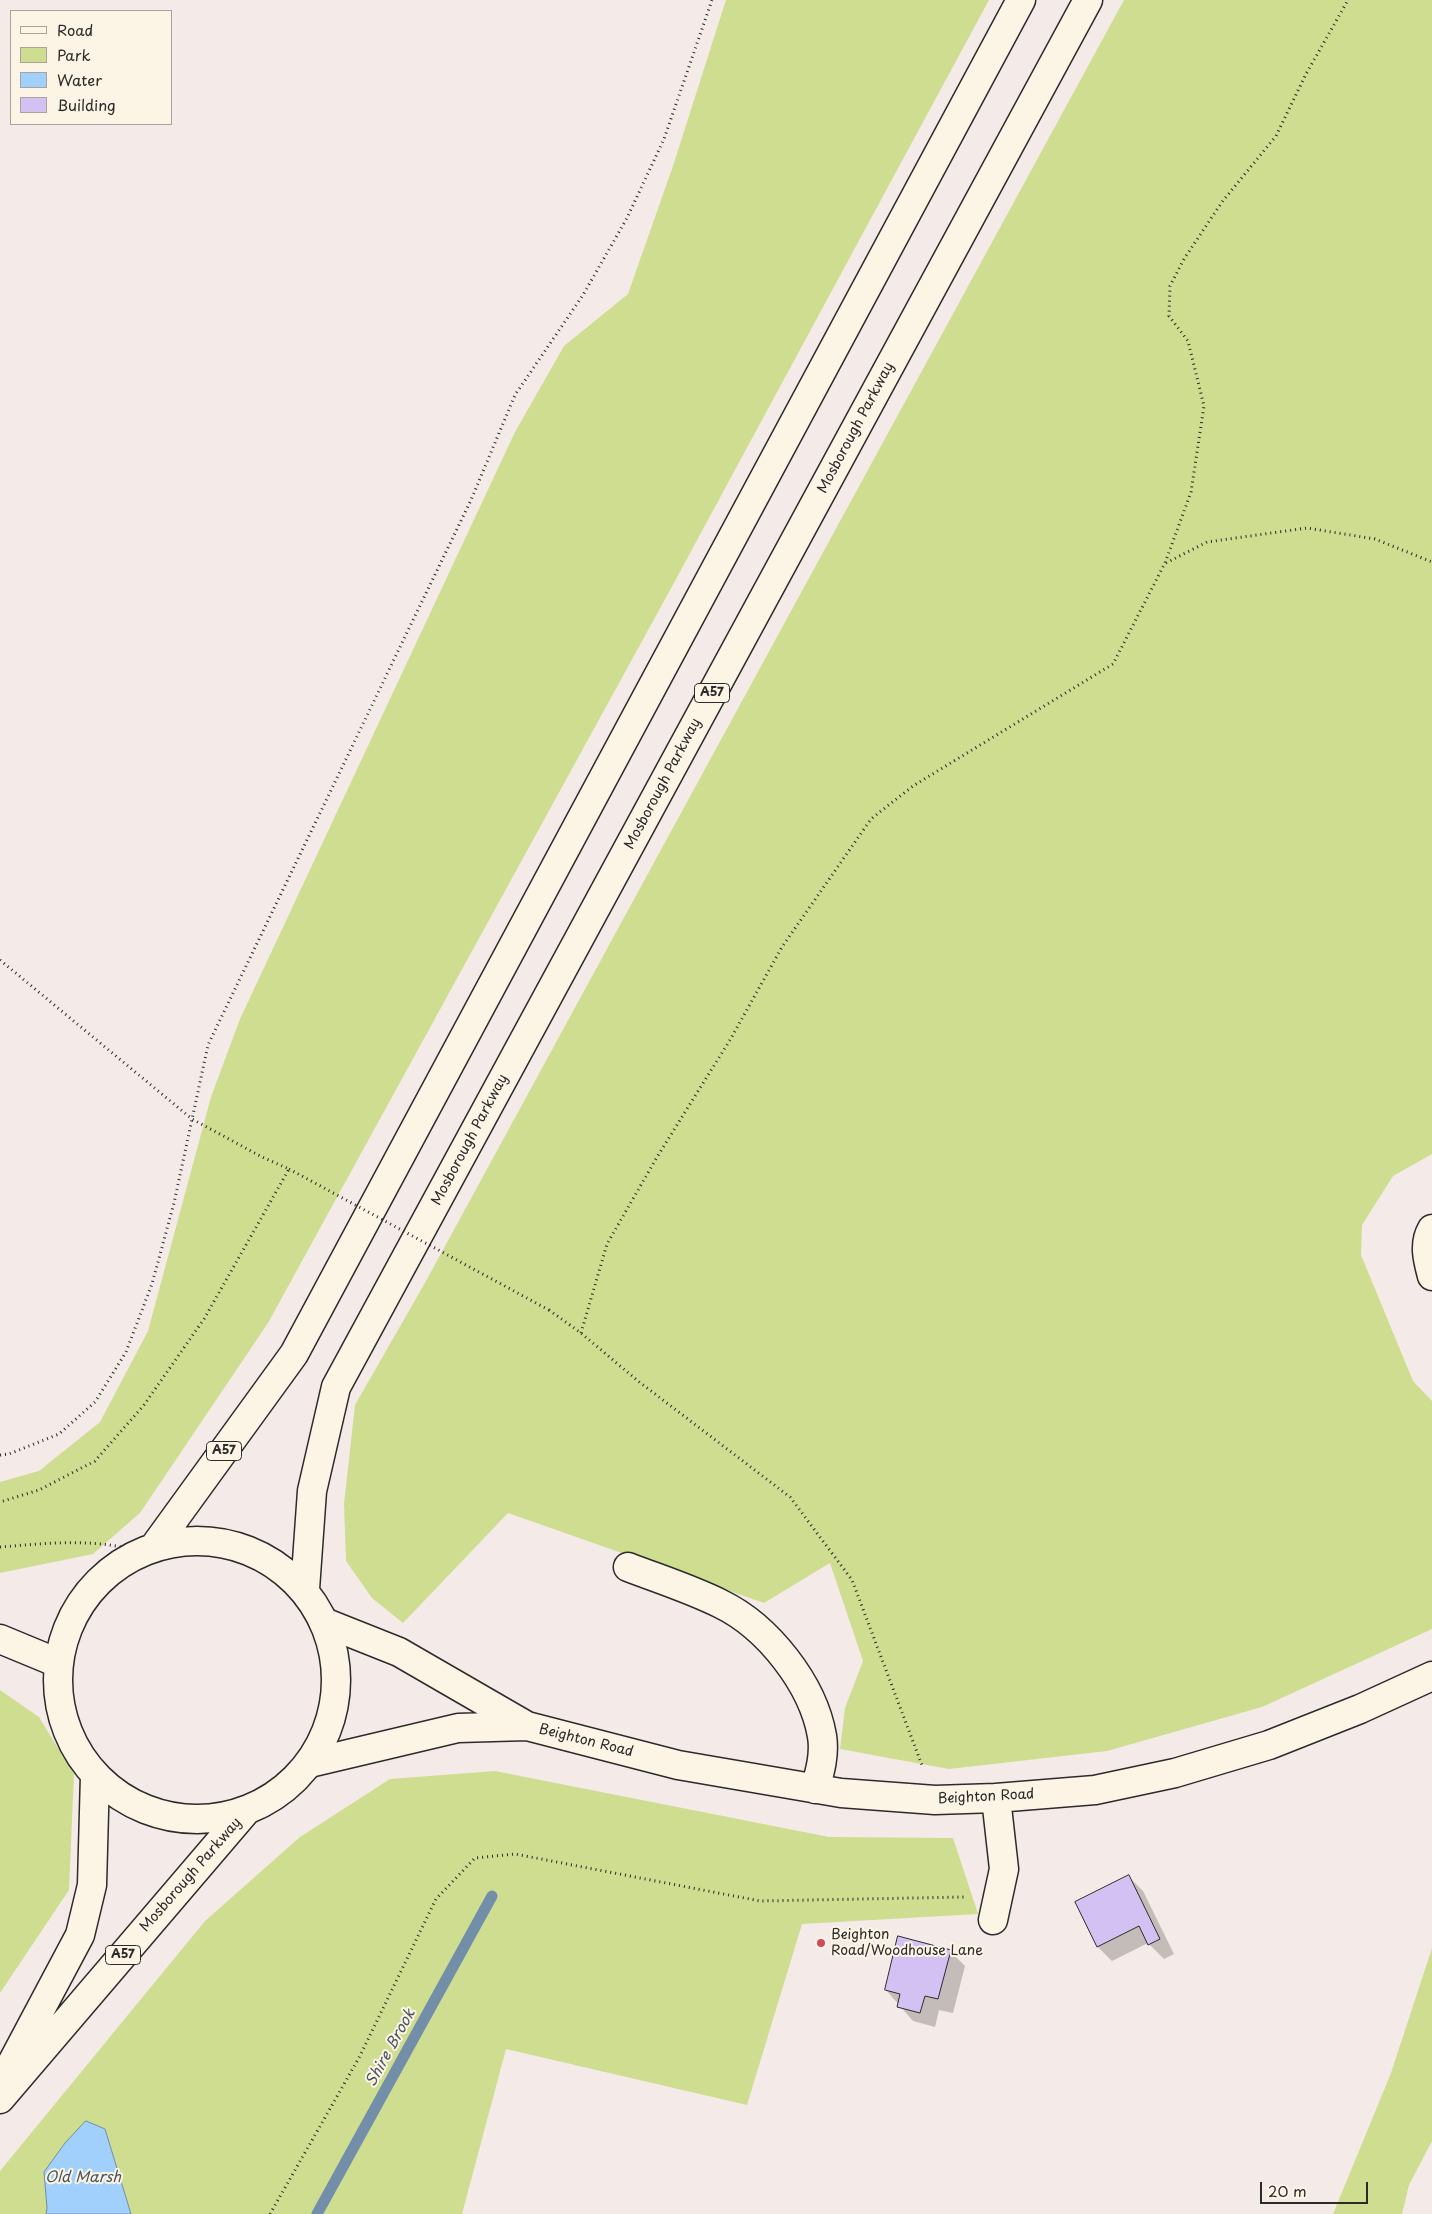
<!DOCTYPE html>
<style>
body{margin:0}
#map{position:relative;width:1432px;height:2214px;overflow:hidden;background:#f4ebe8;font-family:"Playpen Sans",sans-serif}
canvas{display:block}
.legend{position:absolute;left:10px;top:10px;width:162px;height:115px;box-sizing:border-box;background:#fcf5e5;border:1px solid #a8a49b;margin:0;padding:6px 9px;list-style:none;font-size:15px;color:#2b2b2b}
.legend li{display:flex;align-items:center;gap:10px;height:25px}
.legend b{width:25px;border:1px solid #a8a49b}
.scale{position:absolute;left:1260px;top:2182px;width:108px;height:22px;box-sizing:border-box;border:2px solid #2b2b2b;border-top:0;padding-left:6px;font-size:15px;line-height:18px;white-space:nowrap;color:#2b2b2b;-webkit-text-stroke:4px #fcf5e5;paint-order:stroke}
</style>
<div id="map">
<canvas width="1432" height="2214"></canvas>
<ul class="legend">
<li><b style="height:6px;background:#fcf5e5"></b>Road</li>
<li><b style="height:14px;background:#cedd90"></b>Park</li>
<li><b style="height:14px;background:#a1d0fd"></b>Water</li>
<li><b style="height:14px;background:#d2c1f2"></b>Building</li>
</ul>
<div class="scale">20 m</div>
</div>
<script>
const context = document.querySelector('canvas').getContext('2d');
context.lineJoin = 'round';
function fillPath(path, color) {
  context.fillStyle = color;
  context.fill(path, 'evenodd');
}
function stroke(path, color, width, dash) {
  context.strokeStyle = color;
  context.lineWidth = width;
  context.lineCap = dash ? 'butt' : 'round';
  context.setLineDash(dash || []);
  context.stroke(path);
}
function label(font, color, halo, rows, align = 'center') {
  context.font = font + ' "Playpen Sans",sans-serif';
  context.lineWidth = 4;
  context.setLineDash([]);
  context.textBaseline = 'middle';
  context.strokeStyle = halo;
  context.fillStyle = color;
  for (const [text, x, y, turn = 0] of rows) {
    context.save();
    context.translate(x, y);
    context.rotate((+turn || 0) * Math.PI / 180);
    context.textAlign = isNaN(turn) ? turn : align;
    if (halo) context.strokeText(text, 0, 0);
    context.fillText(text, 0, 0);
    context.restore();
  }
}
fillPath(new Path2D(`
 M726,0H989L669,592L268,1323L140,1513L93,1554L0,1573V1482L39,1471L100,1422L148,1331L211,1097L240,1019L515,432L564,346L628,294L673,166Z
 M1124,0H1432V1154L1393,1176L1362,1225L1361,1255L1413,1381L1432,1401V1629L1262,1707L1107,1751L949,1769L840,1749L845,1708L863,1661L830,1563L764,1603L508,1513L403,1623L372,1598L346,1561L344,1504L355,1405L426,1281Z
 M0,1690L39,1717L74,1774L69,1890L0,1993Z
 M495,1771L829,1837L953,1838L978,1914L802,1924L747,2105L506,2049L462,2214H0V2171L205,1921L300,1837L390,1779Z
 M1432,1948V2141L1409,2185L1402,2214H1333L1391,2073Z`), '#cedd90');
const water = new Path2D(`
 M86,2121L105,2129L131,2214H46L47,2208L44,2172L65,2143Z`);
fillPath(water, '#a1d0fd');
stroke(water, '#728ea9', 1);
fillPath(new Path2D(`
 M1128,1876L1143,1891L1174,1954L1164,1959L1148,1943L1112,1961L1098,1947L1076,1903Z
 M950,1951L965,1966L953,2013L939,2010L935,2027L913,2021L886,1990Z`), '#0003');
stroke(new Path2D(`
 M317,2214L492,1896`), '#728ea9', 11);
const building = new Path2D(`
 M1129,1875L1160,1939L1148,1945L1139,1926L1097,1947L1075,1902Z
 M898,1936L951,1950L938,1999L925,1996L920,2013L897,2007L900,1994L885,1990Z`);
fillPath(building, '#d2c1f2');
stroke(building, '#2b2b2b', 1);
const minor = new Path2D(`
 M1432,1229C1423,1244 1428,1261 1432,1276
 M628,1567C659,1579 691,1589 721,1604C768,1627 813,1684 822,1736C825,1754 820,1772 815,1789
 M326,1623L399,1652L527,1726
 M0,1639L58,1663
 M310,1763L458,1728L527,1726L678,1765L841,1793L935,1800L996,1798L1095,1790L1175,1773L1269,1745L1360,1709L1432,1676
 M993,1920L1004,1869L996,1798`);
const highway = new Path2D(`
 M58 1680a139 139 0 1 1 278 0a139 139 0 1 1-278 0Z
 M154,1547L294,1354L1021,0
 M305,1589L312,1491L336,1387L1088,0
 M4,2078L80,1935L92,1885L95,1775
 M0,2099L246,1811`);
stroke(minor, '#2b2b2b', 31);
stroke(highway, '#2b2b2b', 31);
stroke(new Path2D(`
 M1166,563L1207,542L1307,528L1375,539L1432,562
 M0,960L192,1119L262,1157L289,1169L204,1319L144,1405L95,1461L39,1490L0,1502
 M549,1310L581,1333L638,1381L790,1497L852,1580L923,1768
 M581,1333L607,1244L657,1157L730,1040L782,947L871,819L913,786L1113,664L1165,563L1191,492L1204,406L1188,341L1169,316L1170,286L1184,259L1222,202L1276,136L1306,74L1348,0
 M0,1455L9,1454L59,1434L95,1402L126,1352L152,1284L174,1203L208,1045L471,500L515,395L583,295L627,218L664,139L712,0
 M0,1547C40,1544 82,1539 121,1547
 M270,2214L360,2056L436,1899L475,1858L515,1854L760,1901L964,1897`), '#2b2b2b', 3, [1, 4]);
stroke(minor, '#fcf5e5', 28);
stroke(highway, '#fcf5e5', 28);
stroke(new Path2D(`
 M289,1169L549,1310`), '#2b2b2b', 3, [1, 4]);
for (const [x, y, r, color] of [
 [821,1943,5,"#d1495b"]
]) {
  const dot = new Path2D();
  dot.arc(x, y, r, 0, 2 * Math.PI);
  context.fillStyle = color;
  context.fill(dot);
  stroke(dot, '#fcf5e5', 2);
}
for (const [x, y, w] of [
 [712,693,35],
 [224,1451,35],
 [123,1955,35]
]) {
  const box = new Path2D();
  box.roundRect(x - w / 2, y - 9.5, w, 19, 4);
  context.fillStyle = '#fcf5e5';
  context.fill(box);
  stroke(box, '#2b2b2b', 1);
}
label('bold 12px', '#2b2b2b', null, [
 ["A57",712,693],
 ["A57",224,1451],
 ["A57",123,1955]
]);
label('14px', '#2b2b2b', '#fcf5e5', [
 ["Mosborough Parkway",856,428,-62],
 ["Mosborough Parkway",663,784,-62],
 ["Mosborough Parkway",470,1140,-62],
 ["Beighton Road",586,1741,14],
 ["Beighton Road",986,1797,-3],
 ["Mosborough Parkway",191,1875,-49]
]);
label('14px', '#2b2b2b', '#fcf5e5', [
 ["Beighton",831,1935],
 ["Road/Woodhouse Lane",831,1951]
], 'left');
label('italic 15px', '#485460', '#fcf5e5', [
 ["Shire Brook",391,2048,-61],
 ["Old Marsh",83,2178]
]);
</script>
